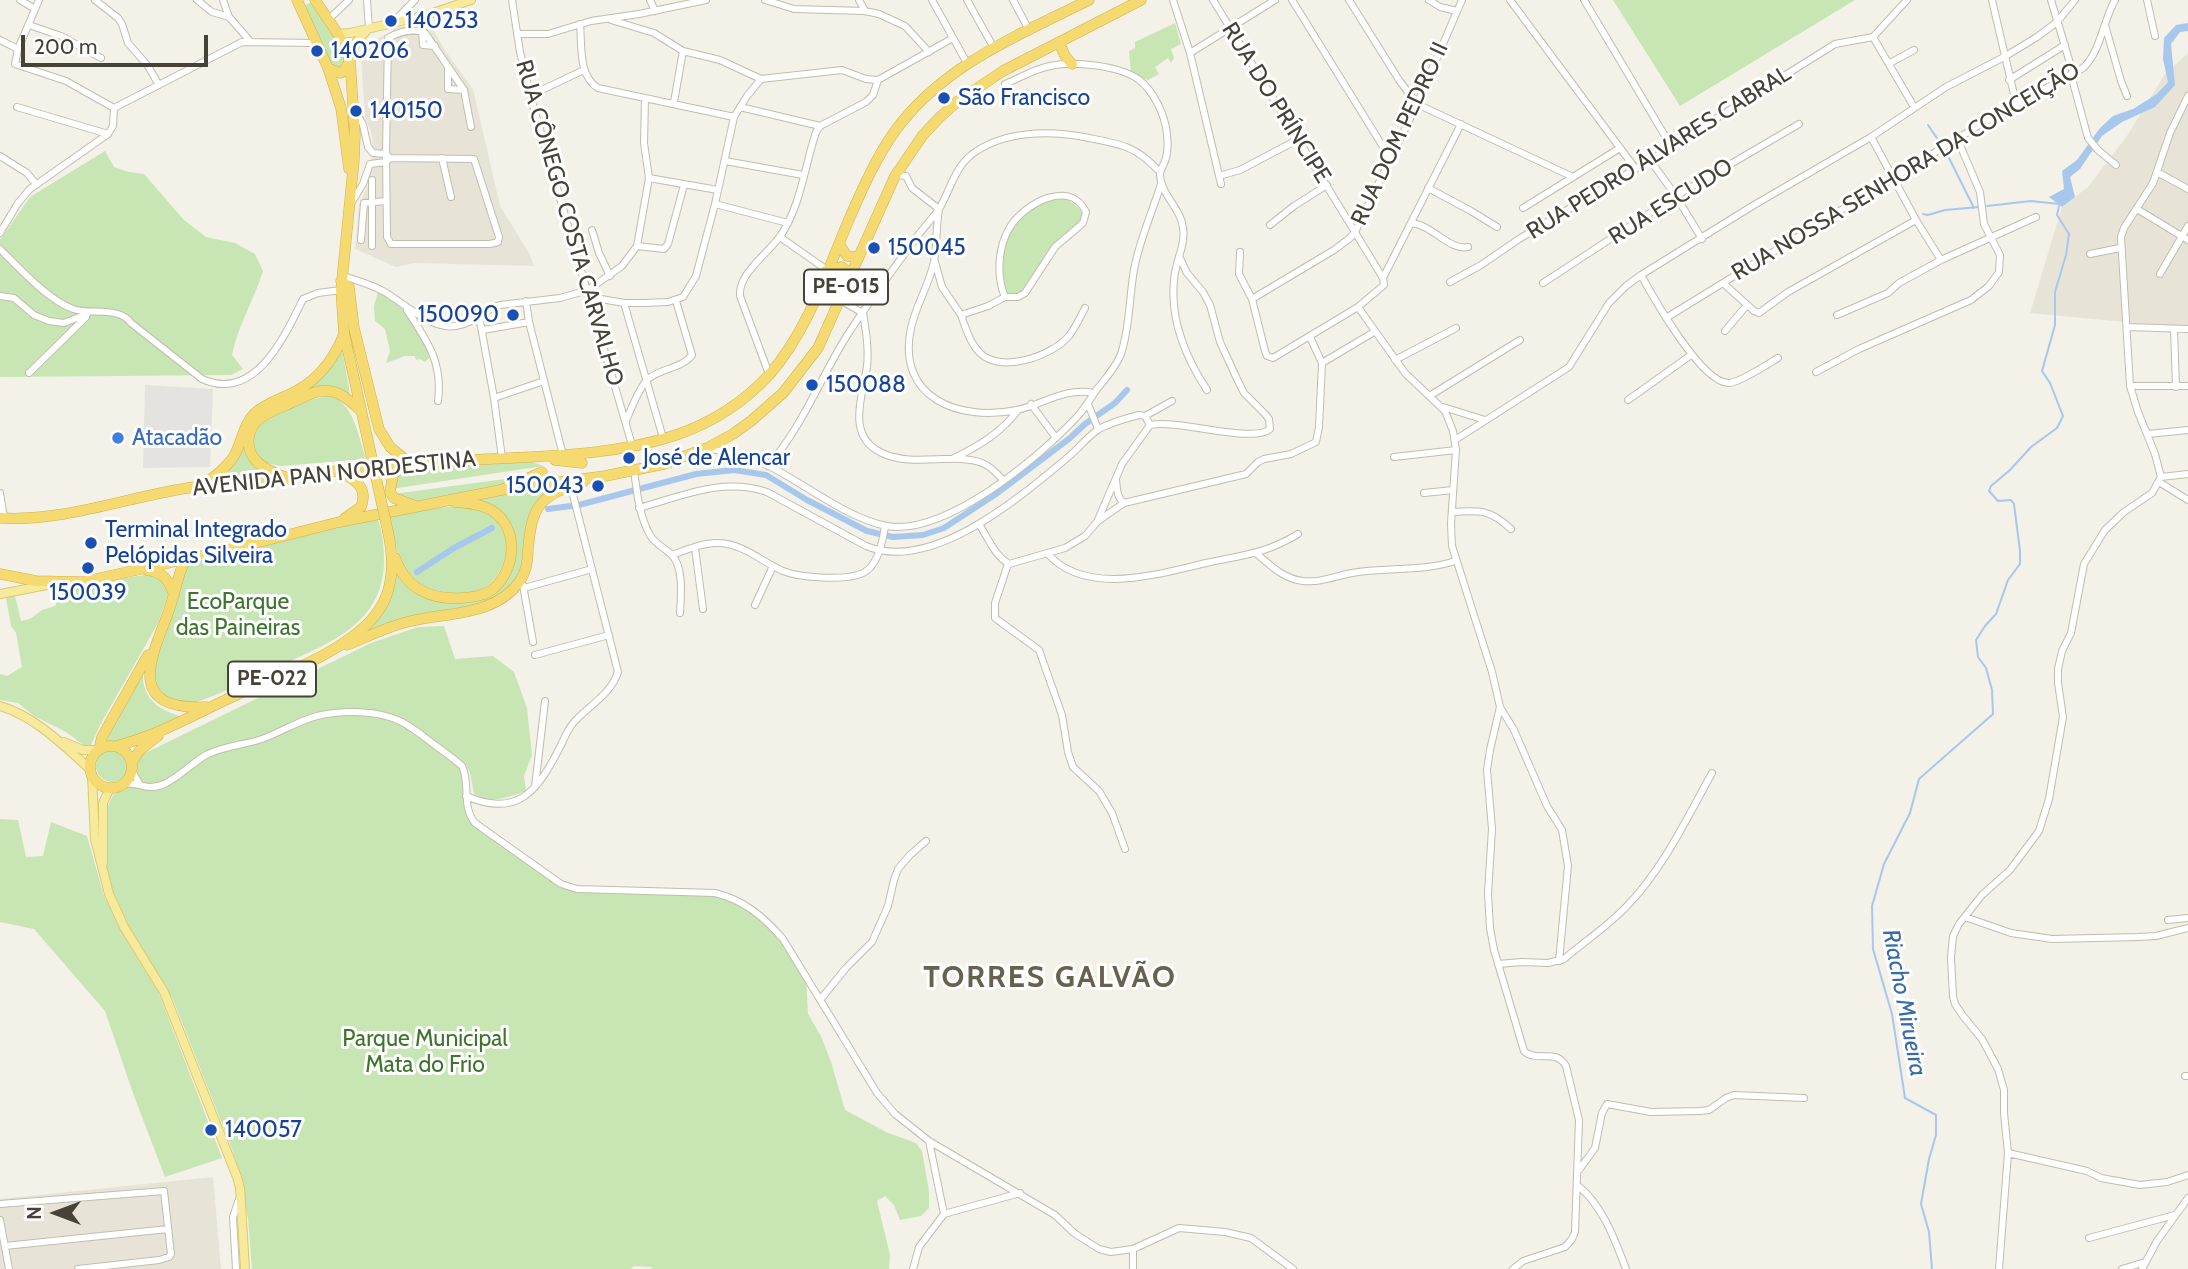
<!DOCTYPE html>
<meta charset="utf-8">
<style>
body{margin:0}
#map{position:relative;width:2188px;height:1269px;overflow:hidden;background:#f3f1e8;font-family:Cabin,sans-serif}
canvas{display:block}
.north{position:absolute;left:21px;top:1178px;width:70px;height:70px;-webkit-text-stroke:5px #fff;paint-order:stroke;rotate:270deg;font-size:19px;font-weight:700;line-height:28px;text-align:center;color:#464237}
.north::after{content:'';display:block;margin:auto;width:24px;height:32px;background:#464237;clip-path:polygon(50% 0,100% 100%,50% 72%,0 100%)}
.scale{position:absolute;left:21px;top:35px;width:187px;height:32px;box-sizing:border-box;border:4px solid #464237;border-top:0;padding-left:9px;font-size:21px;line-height:24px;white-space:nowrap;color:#464237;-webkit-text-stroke:5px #fff;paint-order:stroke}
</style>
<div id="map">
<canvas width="2188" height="1269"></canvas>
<div class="north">N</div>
<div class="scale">200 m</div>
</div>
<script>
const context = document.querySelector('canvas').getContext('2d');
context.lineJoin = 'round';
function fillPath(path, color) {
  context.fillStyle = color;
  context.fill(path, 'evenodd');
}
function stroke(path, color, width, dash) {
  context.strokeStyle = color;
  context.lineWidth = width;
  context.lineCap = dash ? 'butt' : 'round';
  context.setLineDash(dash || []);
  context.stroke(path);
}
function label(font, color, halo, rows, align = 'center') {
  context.font = font + ' Cabin,sans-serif';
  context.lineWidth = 6;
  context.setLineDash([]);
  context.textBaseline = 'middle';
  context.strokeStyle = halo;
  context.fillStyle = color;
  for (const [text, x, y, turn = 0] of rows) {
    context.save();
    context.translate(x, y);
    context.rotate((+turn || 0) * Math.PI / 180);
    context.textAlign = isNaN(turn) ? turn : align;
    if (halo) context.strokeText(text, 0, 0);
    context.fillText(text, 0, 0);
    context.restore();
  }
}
fillPath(new Path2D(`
 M429,22L444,49L473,89L500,206L529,253L534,266L415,263L396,267L355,249L359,205L369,183L373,146L371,131L365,118L361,57L365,47L380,37L393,32V28Z
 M2188,53V328L2030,313L2062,207L2088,187L2127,136L2165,74Z
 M213,1177L221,1269H0V1199Z`), '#e7e4d7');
fillPath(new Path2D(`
 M1613,0H1855L1680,106Z
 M312,3L323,14L346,60L340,70L331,65L304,7L307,4Z
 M1175,23L1181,44L1171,49L1174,58L1171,63L1168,58L1155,67L1159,74L1148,80L1131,74L1129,51L1135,48V42Z
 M105,151L114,167L129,172L144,174L184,220L206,237L235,243L255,254L263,271C254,300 238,325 232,355L243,369L231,375L0,377V240L30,197Z
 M1059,198C1070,200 1076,205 1083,213V219C1072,229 1058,238 1049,249C1035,266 1034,298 1006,295C1004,289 1000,281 1000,274C999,234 1021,207 1059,198Z
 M378,292C409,308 415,326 432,355L425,362L420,359L416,360L415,356H405L386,363L390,351L385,329L375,321L374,306Z
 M342,349L350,394L333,387L252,424L251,458L259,472L214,479L229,471L248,427L286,398Z
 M332,395C355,408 358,435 366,459L281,466C269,464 259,462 254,449C251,440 254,431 260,424C272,412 315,397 332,395Z
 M530,461L543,466L391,489L398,472L412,468Z
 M527,476L501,488L413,502L393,494Z
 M564,484L543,496L524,571L496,600L363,635L381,614L394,564L427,598L492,593L515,552L489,505L476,498Z
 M461,505C472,507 487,510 496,519C515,536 507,571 487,586C467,601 418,595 405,572C397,557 393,531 388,515Z
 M377,517C383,532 384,548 384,564C381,626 328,643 280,666C251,679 221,694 191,704L178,705L159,692L152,676L161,644L168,627L177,586L183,572L189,563Z
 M151,574L167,585L169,592L158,623L100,725L91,745L85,746L66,732L34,716L18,703L0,700V674L7,676L22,667L16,633L11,626L6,598L13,595L15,596L21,621C36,618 31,617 41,611C46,607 51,609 56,605L54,589Z
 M444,626L455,659L493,656L514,672L527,708L532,755L524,776L526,791C506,798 493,804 474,794L470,773L465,763L403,720L330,711L308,715L258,738L213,751L173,777L154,785L141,784C135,772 133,768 139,756L371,643L418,627Z
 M143,674C142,700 161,711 183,717C159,729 132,741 105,743Z
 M368,715L401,724L461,765L473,822L567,886L705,891L747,905L780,934L806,977L808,1014L821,1036L831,1062L845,1110L886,1132L916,1143L922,1151L929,1191V1208L921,1216L900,1220L894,1205L885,1196L877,1201L890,1255L889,1269H651L652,1267L635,1266L630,1269H252L248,1219L241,1180L232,1149L172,997L155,980L116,918L133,951L158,991L222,1158L165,1177L134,1096L105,1011L34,929L0,922V819L18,820L26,857L43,856L51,822L87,836L104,896L116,917L104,879L105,812L117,787L122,784L148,790L159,788L205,757L304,722L327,716Z
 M96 766a16 16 0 1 1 32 0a16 16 0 1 1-32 0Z`), '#c8e5b4');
fillPath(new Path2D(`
 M145,385L213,389L210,467L143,468Z`), '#e5e3e0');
fillPath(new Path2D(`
 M2188,23V31L2180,32L2171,44L2175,85L2155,107L2122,122L2102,136L2080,169L2070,177L2075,197L2062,207L2049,197L2064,189L2062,171L2077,160L2100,128L2113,116L2133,109L2157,94L2168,82L2163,59L2164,38L2176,25Z`), '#a8c7ec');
stroke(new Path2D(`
 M1928,125L1941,144
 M1947,154L1974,208
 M1987,206L2031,201L2059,204
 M1923,214L1928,215L1945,210L1979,207
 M1932,1269L1929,1232L1921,1204L1929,1159L1936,1135V1115L1905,1098L1892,1014L1873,949L1872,906L1884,864L1910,813L1919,779L1993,714L1992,690L1986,668L1978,657L1976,640L1985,626L1996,614L2008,580L2020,564V551L2014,504L2011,500L1998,501L1989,491L1991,486L2010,470L2031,447L2057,428L2063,416L2050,383L2042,371L2055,325V292L2066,255L2069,234L2057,215L2059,206`), '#a8c7ec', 2);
stroke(new Path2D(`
 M548,509L579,505L696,474L734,470L766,475L807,500L867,531L893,537L923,535L944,528L996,494L1070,438L1085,424L1115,403L1127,390
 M417,572L454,548L492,528`), '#a8c7ec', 6);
const minor = new Path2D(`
 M20,0L35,9
 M39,0L18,49L15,64L66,81L114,108
 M95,0L118,18L122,24L128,43L148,66L159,85
 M197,0L212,12L229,17
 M223,0L229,17L250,41
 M367,0L369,28
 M512,0L520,52L534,109L632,445
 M650,0L655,11
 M765,0L794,9L865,11L879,14L905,26L929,52
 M859,0L865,11
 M932,0L967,63
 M967,0L994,48
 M1013,0L1029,30
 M1173,0L1190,53L1221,184
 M1213,0L1383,278
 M1292,0L1390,158
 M1349,0L1399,80L1417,104L1573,177
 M1429,0L1440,7L1457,11
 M1510,0L1635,168
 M1584,0L1671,146
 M1992,0L2016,103
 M2051,0L2073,73
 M2147,0L2155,36
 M329,19L349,0
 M611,20L654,33L683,51L720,60L761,79
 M394,21L415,0
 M580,24C582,45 578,76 598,88L734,117
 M29,25L61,36L101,58
 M2105,25L2121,81L2127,96
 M422,32L423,45L435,46
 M517,34H548L591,21L639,14L706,0
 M1873,37L1914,107
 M1873,37L1907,0
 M0,40L18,49
 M1190,53L1275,0
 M1890,63L1914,50
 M448,68V89L464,90
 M2071,75L2088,138L2098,150L2116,165
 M2009,80L2065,45
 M1005,84C1020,78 1034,69 1050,66C1073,61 1117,65 1138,79C1154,91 1165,115 1167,134C1168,143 1168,153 1165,161C1163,167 1160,169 1160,175C1161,195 1181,208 1183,228C1186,245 1175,262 1174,280C1170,319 1186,358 1207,390
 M531,95L584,70
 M674,102L683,51
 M17,107L108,134
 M740,107L820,126
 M114,108L242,42L316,43
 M356,111L363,125L368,147L373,153L386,154L390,158L474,159L499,237L498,242L490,244H391L387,237L386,154L388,38C399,32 413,28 425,33L464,90L471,127
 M1871,137L1916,220L1941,260
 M0,156L27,173L36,184
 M442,158L451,197
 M1650,160L1676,196L1702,239
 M725,161L803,175
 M2157,172L2188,189
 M897,175L906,176L912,188L939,209C936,227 937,245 934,262C929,285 916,305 911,328C896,398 959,422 1017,410C1044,404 1065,387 1094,393
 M1219,176L1240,170L1299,139
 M649,178L718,190
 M1428,188L1471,211L1497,227
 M352,202L363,184L370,164L386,162L389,159
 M715,204L788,223
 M1523,208L1620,148
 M2137,209L2188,240
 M1411,223C1433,225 1449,251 1468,247
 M1270,225L1294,206L1327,185
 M592,230L599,253L610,276
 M0,233L18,203L30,189L108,134L113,126L114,108
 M780,237L827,270
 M361,240L364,203L386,201
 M372,246V180
 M637,246L664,249L668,244L684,185
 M0,249C19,268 48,300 73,309C91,315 119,306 131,323L202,379C255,403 285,336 303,299L318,293L341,290
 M1240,252L1239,274L1252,299L1265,351L1267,356L1273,358L1358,307L1384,285L1383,278L1461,124
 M2090,254L2120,248
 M935,262L942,287L961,315L988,306L1005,297H1018L1025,293L1055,247L1083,223L1086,212C1070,178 1024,204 1010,227C998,246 996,276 1005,297
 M2160,274L2188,226
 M341,275C355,280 370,284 383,291C403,302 430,330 456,326C473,324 484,310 500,305L560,298L588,290L622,266L637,246L649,178L644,143L645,98
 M1641,275C1653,297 1702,384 1729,383C1739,383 1768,364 1778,358
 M1450,282L1481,265L1519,239L1650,160L1835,44L1873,37
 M1543,283L1676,196L1799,124
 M1723,283L1754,311L1759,313L1788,292L1916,220
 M0,296L14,298L34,315L49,321L64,323L87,314
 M590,297L624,303H645L668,302L683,297L696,276L715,204L734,117L747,96L761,79L842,70L866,79L878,80L953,38
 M1252,299L1334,250L1350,238L1355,232L1417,104L1462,0
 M840,300L863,313C866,331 869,349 867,366C863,395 845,436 882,453C913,468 955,452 982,463C991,466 997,474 1003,480
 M526,301L529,322L563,455
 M624,303L663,438
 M1358,307L1405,373L1445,411L1453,431L1456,450L1451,523L1452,546L1492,672L1500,707L1490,750L1487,770L1492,829L1488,893L1490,928L1494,950L1524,1051C1537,1063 1556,1048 1566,1066L1579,1120L1575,1232L1572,1239L1565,1247L1523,1261L1513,1269
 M407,310C427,341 443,362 438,401
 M961,315C966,329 970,343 980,353C1001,374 1052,356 1069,336C1075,328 1080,318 1085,308
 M1837,315L1888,293L1899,283L1941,260L2036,217
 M479,316L494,398L502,458
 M1666,318L1981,124L2083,68C2101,51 2103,21 2115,0
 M2127,327L2188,329
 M2174,329L2176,387
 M483,330L529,322
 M1725,331L1747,305
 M1395,360L1456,328
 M1322,363L1374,332
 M1816,372L1859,349L1971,300L1989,286L1999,272L2000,255L1984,224L1980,192L1957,138
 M29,373L86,317
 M769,374L740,296C738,273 769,253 781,235C801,205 805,165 816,132L820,126L866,102L873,95L878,80
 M2130,386H2188
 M1431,395L1520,340
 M494,398L544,381
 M1628,400L1691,355
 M1031,404L1056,438
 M1088,404L1098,429
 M1443,407L1485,420
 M1145,416L1172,401
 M626,421C631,409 639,388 647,380C659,368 682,369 692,355L676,301
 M2148,434L2188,430
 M1455,440L1569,367L1609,303L1626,286L1641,275L1754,205L1871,137L1946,87L2004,57L2037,37L2057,22L2075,0
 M708,448C729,453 750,457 769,466C805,484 848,519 887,526C945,536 1037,459 1075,419C1084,410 1090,399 1097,389C1106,378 1116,367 1121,354C1130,327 1129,298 1134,270C1139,241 1152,213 1161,184
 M1394,457L1456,450
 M954,458C979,446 1002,432 1018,410
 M768,466C803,426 820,378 848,334C870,300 895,267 919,234C925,226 933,218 939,209C950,191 954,169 971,155C1002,131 1048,130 1084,137C1118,144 1134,144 1159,171
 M634,470C637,492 639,516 650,535C655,544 663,547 671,554C684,566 681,596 680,613
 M2161,477L2188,474
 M1116,480C1117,489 1117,498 1124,503
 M2159,482L2188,500
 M0,493L4,518
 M1424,493L1453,490
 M639,508C682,496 723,477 767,492L866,546C932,573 1019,498 1067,458C1077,450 1089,435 1099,429C1110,423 1127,418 1139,415L1145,416L1150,425
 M1452,512C1479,510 1490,509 1511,529
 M1098,521L1124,503L1246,474L1258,462L1264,459L1291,454L1316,442L1319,427L1322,363L1310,337
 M979,524C988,538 995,556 1009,564L1065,548L1085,536L1097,522L1122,464L1150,425C1179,419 1253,444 1270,429L1269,419L1265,414L1244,393L1238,381L1220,342L1210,305L1203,292L1187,273L1179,256
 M695,548L703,609
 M1047,553C1085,597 1158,574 1206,563C1243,555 1265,554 1298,534
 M1257,554C1271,566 1284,579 1303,581C1320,583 1336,576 1352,573C1387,567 1422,572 1455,561
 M672,555C686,550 704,542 719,543C744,544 762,562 783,571C800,578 846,581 863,573C878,566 883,540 885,526
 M1008,564L995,603V618L1039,650L1062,715L1068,752L1073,767L1099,791L1112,813L1125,849
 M523,585L533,642
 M524,588L592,569
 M755,605L773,566
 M535,655L609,635
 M1500,707L1514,730L1547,806L1562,830L1568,866L1559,961
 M132,771L140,785C165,795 186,766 206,755C223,746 244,745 262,739C281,732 298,721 317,716C342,710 379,710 402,722C412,727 423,736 432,743C443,751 453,758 462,766C471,785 461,806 475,823L561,884L577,889L715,893C744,900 764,917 783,939L877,1093L895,1114L929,1141L1055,1215L1074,1233L1099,1249L1111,1252L1133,1249L1179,1228L1225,1232L1251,1238L1293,1269
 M125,783L140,785
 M535,787L545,701
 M466,796C517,818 537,792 559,749C564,740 567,729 575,721C590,705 611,694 618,672L570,483
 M1965,917L2011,933L2052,939L2138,937L2156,936L2188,928
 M2168,920L2188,918
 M1498,964L1522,962L1548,963L1564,959C1585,941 1608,926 1627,906C1663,869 1687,818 1712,773
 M820,1000L846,968L872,942L888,906L894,880L898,869L910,855L926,841
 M2185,1076H2188
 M929,1141L944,1214
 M2008,1153L2087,1171L2101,1178L2140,1185L2167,1182L2188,1175
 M1579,1170L1595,1148L1602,1113L1607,1104L1651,1112L1700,1111L1709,1110L1726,1098L1734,1095L1804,1098
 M1577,1185C1602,1204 1615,1240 1626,1269
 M0,1204L164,1191L171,1254L169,1257L159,1260L78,1269
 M0,1220L9,1269
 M2089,1238L2175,1215
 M5,1246L168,1229
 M1133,1249V1269
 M236,1269L233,1217L239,1199
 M913,1269L919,1247L944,1214L1020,1193
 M1999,1269L2008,1153L2004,1113V1090L1998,1069L1982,1039L1963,1016L1955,1004L1953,997L1951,957L1953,936L1959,924L1982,895L2010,870L2039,831L2049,799L2063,717L2058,683V669L2062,651L2071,633L2084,564L2105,530L2124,512L2152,493L2161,477L2155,454L2138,412L2130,386L2121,237L2124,228L2153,183L2170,133L2188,96
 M2122,1269L2145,1262
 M2142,1269L2157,1241L2188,1198`);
const major = new Path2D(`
 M338,34L350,33L427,15L471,0
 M350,60L356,42L367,30
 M0,594L52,584
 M0,706C35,716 64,746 91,770
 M64,742L83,750H98
 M92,775L95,839L109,894L124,927L164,992L237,1177L240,1188L245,1269
 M103,863V803L110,788`);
const highway = new Path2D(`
 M297,0L328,68L341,108L349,169
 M315,0L338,34L350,60L355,135L354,160L341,290L344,333L370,450
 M1059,42L1065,56L1072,64
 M328,68L340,73L344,71L350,60
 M839,244L847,256L859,257
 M827,270L842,267L851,275
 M341,281L349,287L354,328L379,429L390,447L412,465
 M555,460L582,463
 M400,466L393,475L390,492L394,498L415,506
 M341,473C357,480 368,489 361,507L345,518
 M285,477C266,470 245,460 249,437C250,430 254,423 259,419C269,411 282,407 293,402C304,397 317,389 329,391C342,392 352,403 361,411
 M202,486C214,477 226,468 234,456C242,442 243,425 255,413C264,405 277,400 288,395C316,383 333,362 344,334
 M501,490L605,476L664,464L707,448L733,434L751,421L783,393L818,348L895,176L923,135L940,117L958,101L1003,71L1141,0
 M0,518C66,522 129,496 194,487C224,482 255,481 285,478C303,477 320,473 337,471C380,466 425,463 468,460C537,456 610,457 676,435C711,423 744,402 769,375C806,333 826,275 847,224C861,192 875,159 895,131C943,65 1019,35 1089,0
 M395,558C406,589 431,600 462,598C473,597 484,596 493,589C516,569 520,528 491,510C481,504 467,503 455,502
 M185,559C177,578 174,597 167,616C147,666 130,710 206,707
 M147,570C163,572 169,580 174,595
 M0,574L36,581L82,582L236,548L339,522L501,490L542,472
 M347,645C367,637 387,627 407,622C445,612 495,617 520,581C526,572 528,560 528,550C532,505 539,496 583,482
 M116,746C157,736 195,714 234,696C276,677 349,651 376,614C395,590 394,560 388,532
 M90 767a21 21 0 1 1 42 0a21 21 0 1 1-42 0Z
 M99,750L102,737L148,655
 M132,762L140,750L158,736`);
stroke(minor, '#c1bdae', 8);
stroke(major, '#dcc96d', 10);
stroke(highway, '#d4b142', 11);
stroke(minor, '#fff', 6);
stroke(major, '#f8ea9c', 8);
stroke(highway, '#f5da72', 10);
const highwayBridge = new Path2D(`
 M370,450L388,532`);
stroke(highwayBridge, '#d4b142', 11, []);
stroke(highwayBridge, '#f5da72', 10);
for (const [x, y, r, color] of [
 [391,21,7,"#1a4fb4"],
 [317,51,7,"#1a4fb4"],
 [944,98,7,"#1a4fb4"],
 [356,111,7,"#1a4fb4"],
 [874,248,7,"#1a4fb4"],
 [513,315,7,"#1a4fb4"],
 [812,385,7,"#1a4fb4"],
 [118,438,7,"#3f7fe0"],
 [629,458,7,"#1a4fb4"],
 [598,486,7,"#1a4fb4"],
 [91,543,7,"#1a4fb4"],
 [88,568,7,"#1a4fb4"],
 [211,1130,7,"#1a4fb4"]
]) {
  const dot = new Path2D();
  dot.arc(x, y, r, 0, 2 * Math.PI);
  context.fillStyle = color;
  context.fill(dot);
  stroke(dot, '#fff', 2.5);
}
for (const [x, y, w] of [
 [846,287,84],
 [272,679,88]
]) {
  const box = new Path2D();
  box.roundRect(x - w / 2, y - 17.5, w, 35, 5);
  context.fillStyle = '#fff';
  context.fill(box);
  stroke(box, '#464237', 2);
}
label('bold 21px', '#464237', null, [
 ["PE-015",846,287],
 ["PE-022",272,679]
]);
label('23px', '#164399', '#fff', [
 ["140253",405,21],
 ["140206",331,51],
 ["São Francisco",958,98],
 ["140150",370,111],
 ["150045",888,248],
 ["150090",499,315,"right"],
 ["150088",826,385],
 ["José de Alencar",643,458],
 ["150043",584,486,"right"],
 ["Terminal Integrado",105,530],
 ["Pelópidas Silveira",105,556],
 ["150039",88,593,"center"],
 ["140057",225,1130]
], 'left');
label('23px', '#464237', '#fff', [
 ["RUA DO PRÍNCIPE",1276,103,58],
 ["RUA DOM PEDRO II",1400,134,-65],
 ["RUA PEDRO ÁLVARES CABRAL",1659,153,-32],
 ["RUA NOSSA SENHORA DA CONCEIÇÃO",1906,172,-31],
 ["RUA ESCUDO",1671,202,-32],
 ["RUA CÔNEGO COSTA CARVALHO",569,223,74],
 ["AVENIDA PAN NORDESTINA",334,474,-6]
]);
label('23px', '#366cbe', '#fff', [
 ["Atacadão",132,438]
], 'left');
label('23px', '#3f742e', '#fff', [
 ["EcoParque",238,602],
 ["das Paineiras",238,628],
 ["Parque Municipal",425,1039],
 ["Mata do Frio",425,1065]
]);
label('italic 24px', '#376bac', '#fff', [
 ["Riacho Mirueira",1904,1003,79]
]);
context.letterSpacing = '2px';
label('bold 30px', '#68614f', '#fff', [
 ["TORRES GALVÃO",1050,978]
]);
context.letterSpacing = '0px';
</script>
